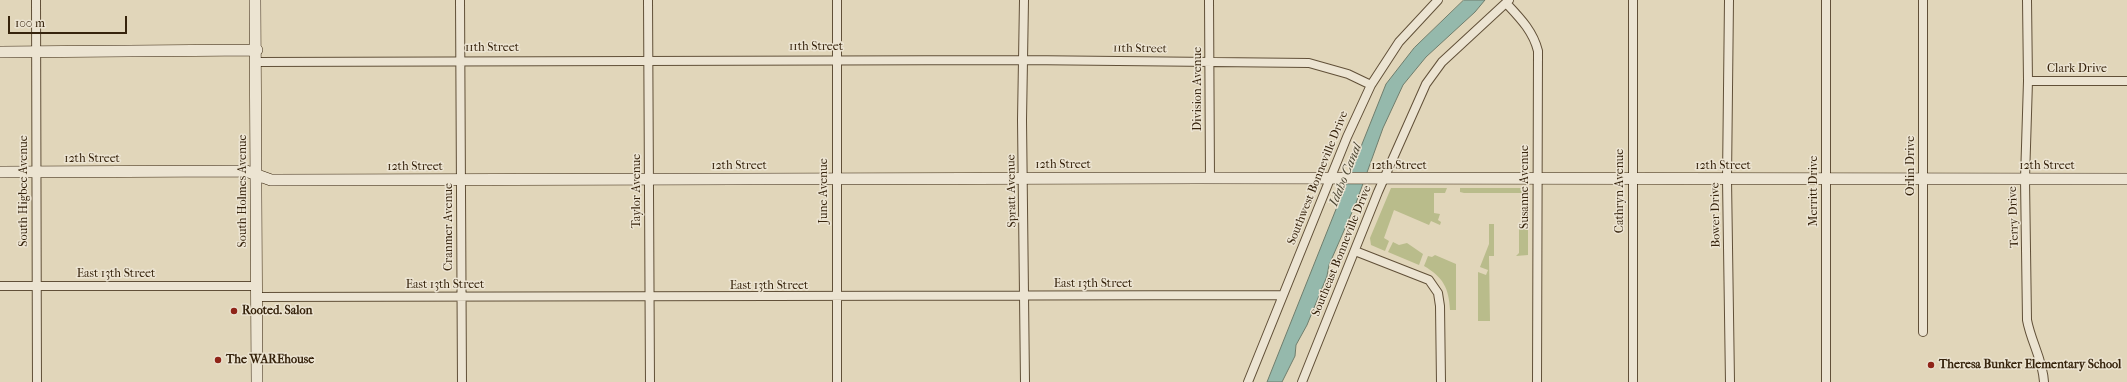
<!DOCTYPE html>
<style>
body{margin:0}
#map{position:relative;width:2127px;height:382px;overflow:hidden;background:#e1d6ba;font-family:"IM FELL French Canon",serif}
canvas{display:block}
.scale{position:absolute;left:8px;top:16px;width:119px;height:18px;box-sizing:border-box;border:2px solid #36230c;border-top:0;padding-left:5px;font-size:12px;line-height:14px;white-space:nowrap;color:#36230c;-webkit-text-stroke:3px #ece4d2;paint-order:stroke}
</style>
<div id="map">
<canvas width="2127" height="382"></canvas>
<div class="scale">100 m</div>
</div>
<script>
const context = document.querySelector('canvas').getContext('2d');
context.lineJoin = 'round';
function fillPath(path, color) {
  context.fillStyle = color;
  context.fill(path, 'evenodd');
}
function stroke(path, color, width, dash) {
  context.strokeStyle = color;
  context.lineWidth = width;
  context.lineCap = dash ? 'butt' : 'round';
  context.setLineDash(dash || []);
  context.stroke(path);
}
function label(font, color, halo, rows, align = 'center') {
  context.font = font + ' "IM FELL French Canon",serif';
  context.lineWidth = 3;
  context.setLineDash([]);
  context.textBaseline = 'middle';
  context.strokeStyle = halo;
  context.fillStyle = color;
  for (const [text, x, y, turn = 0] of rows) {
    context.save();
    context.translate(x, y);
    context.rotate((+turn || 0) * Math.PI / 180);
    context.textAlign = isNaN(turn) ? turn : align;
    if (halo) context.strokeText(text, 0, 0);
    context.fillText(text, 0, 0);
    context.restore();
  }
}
fillPath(new Path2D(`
 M1391,188H1447L1445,193H1434V213L1440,214L1438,220L1441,222L1440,225L1431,221L1429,225L1394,210L1384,238L1389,241L1385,251L1371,245L1370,238Z
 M1460,188H1528V217H1523V193H1464L1460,192Z
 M1522,222H1528V255L1516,256L1519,253V224H1522Z
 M1489,224H1494V256H1489L1490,321H1478V272L1486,275L1488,270L1480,267L1489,244Z
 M1393,242L1399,245L1407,243L1423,254L1419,265L1388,252Z
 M1435,255L1456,264V310H1450C1449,288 1443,277 1424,266L1428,256L1432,257Z`), '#b9bc8b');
const water = new Path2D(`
 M1464,0H1485L1475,12L1426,57L1403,85L1383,128L1356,203L1329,265L1327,276L1307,325L1296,345L1295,356L1282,382H1267L1386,84L1414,48Z`);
fillPath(water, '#95b9ac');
stroke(water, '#6f7d6c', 1);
const street = new Path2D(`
 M36,0L37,382
 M460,0L462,382
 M648,0L650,382
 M837,0V382
 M1024,0L1022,120L1025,382
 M1209,0L1210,178
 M1729,0L1727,179L1730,382
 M1826,0V382
 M2027,0L2028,81L2025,179L2027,320C2031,342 2043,360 2044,382
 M1506,3C1520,18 1533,31 1538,51L1537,382
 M257,62L1023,60L1309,63L1348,74L1371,85
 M2028,81H2127
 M1355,251L1429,280L1438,293L1440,306L1441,382
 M0,286H256
 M256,297L1282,295
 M1923,332V0
 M1248,382L1347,137L1371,85L1399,42L1438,0
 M1302,382L1378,192L1426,84L1442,62L1509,0
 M1633,382V0`);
const secondary = new Path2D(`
 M255,0L257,382
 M0,52L257,50
 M0,172L246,171L271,180L1203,178L2127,179`);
stroke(street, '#615038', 10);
stroke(secondary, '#36230c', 12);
stroke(street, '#ece4d2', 8);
stroke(secondary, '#ece4d2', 11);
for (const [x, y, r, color] of [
 [234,311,4,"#8f2418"],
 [218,360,4,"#8f2418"],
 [1931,365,4,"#8f2418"]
]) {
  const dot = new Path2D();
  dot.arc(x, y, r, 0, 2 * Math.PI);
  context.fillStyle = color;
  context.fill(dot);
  stroke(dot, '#ece4d2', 1.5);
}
label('12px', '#36230c', '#ece4d2', [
 ["11th Street",816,47],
 ["11th Street",492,48],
 ["11th Street",1140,49,1],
 ["Clark Drive",2077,69],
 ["Division Avenue",1198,89,-90],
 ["12th Street",92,159],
 ["12th Street",1063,165],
 ["12th Street",739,166],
 ["12th Street",1399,166],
 ["12th Street",1723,166],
 ["Orlin Drive",1911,166,-90],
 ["12th Street",2047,166],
 ["12th Street",415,167],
 ["Southwest Bonneville Drive",1318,178,-68],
 ["Susanne Avenue",1525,187,-90],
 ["South Higbee Avenue",24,191,-90],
 ["South Holmes Avenue",243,191,-90],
 ["Taylor Avenue",637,191,-90],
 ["June Avenue",824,191,-90],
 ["Spratt Avenue",1012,191,-91],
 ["Cathryn Avenue",1620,191,-90],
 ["Merritt Drive",1814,191,-90],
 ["Bower Drive",1716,215,-91],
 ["Terry Drive",2014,217,-92],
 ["Cranmer Avenue",449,227,-90],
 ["Southeast Bonneville Drive",1342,251,-68],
 ["East 13th Street",116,274],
 ["East 13th Street",1093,284],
 ["East 13th Street",445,285],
 ["East 13th Street",769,286]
]);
label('bold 12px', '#36230c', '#ece4d2', [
 ["Rooted. Salon",242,311],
 ["The WAREhouse",226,360],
 ["Theresa Bunker Elementary School",1939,365]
], 'left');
label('italic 13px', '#4e4834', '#ece4d2', [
 ["Idaho Canal",1346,175,-68]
]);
</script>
